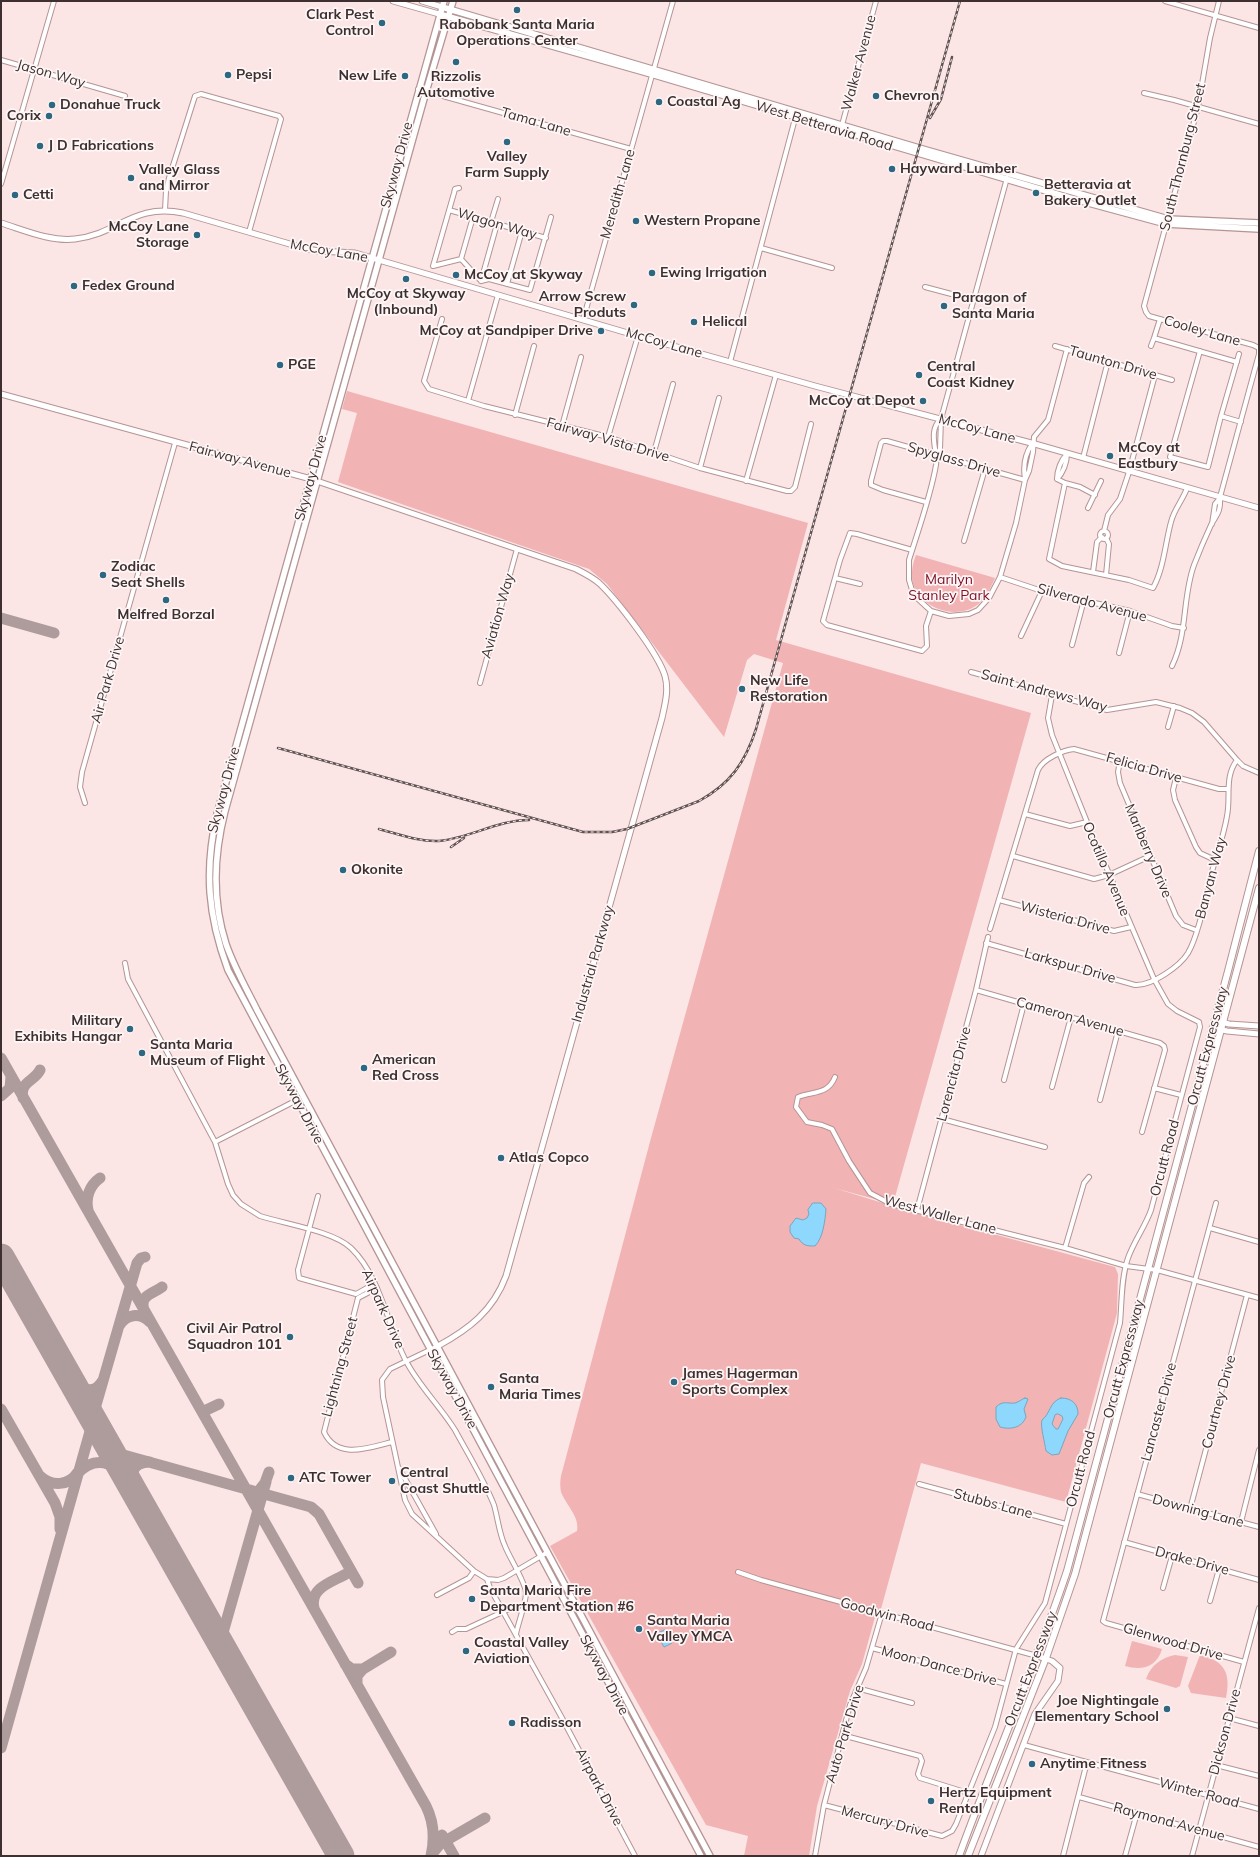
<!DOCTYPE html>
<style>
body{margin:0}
#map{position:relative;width:1260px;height:1857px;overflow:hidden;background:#fbe5e5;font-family:Mulish,sans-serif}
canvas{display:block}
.frame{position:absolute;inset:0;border:2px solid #3e3030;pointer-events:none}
</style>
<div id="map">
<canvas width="1260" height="1857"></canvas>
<div class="frame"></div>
</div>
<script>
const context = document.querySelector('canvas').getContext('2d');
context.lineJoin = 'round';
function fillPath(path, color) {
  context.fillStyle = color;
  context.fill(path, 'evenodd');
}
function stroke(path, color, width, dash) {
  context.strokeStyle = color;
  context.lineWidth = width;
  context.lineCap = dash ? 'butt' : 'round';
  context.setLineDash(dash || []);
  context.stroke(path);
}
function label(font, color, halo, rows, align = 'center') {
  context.font = font + ' Mulish,sans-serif';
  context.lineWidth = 3.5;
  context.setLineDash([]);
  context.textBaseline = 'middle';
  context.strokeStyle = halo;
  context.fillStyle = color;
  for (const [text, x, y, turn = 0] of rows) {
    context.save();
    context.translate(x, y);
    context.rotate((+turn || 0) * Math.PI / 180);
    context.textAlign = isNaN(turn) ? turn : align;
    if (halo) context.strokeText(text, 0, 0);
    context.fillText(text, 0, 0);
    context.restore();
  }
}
fillPath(new Path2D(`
 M347,391L808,523L776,640L1031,713L893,1204L834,1188L912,1212L1115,1267L1118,1274L1117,1313L1066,1502L921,1463L881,1609L875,1617L862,1664L850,1691L817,1806L809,1856H744L748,1836L706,1825L550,1546L577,1531C580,1517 566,1505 561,1492C560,1486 560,1481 561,1476L651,1138L783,663L754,654L747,660L724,737L607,584L589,569L338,482L357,413L342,409Z
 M916,555L995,578C990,589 985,601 974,607C951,620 917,606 912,579C911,571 913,563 916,555Z
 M1132,1641L1162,1649C1157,1667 1142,1671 1125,1666Z
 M1175,1655L1188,1657L1180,1686L1176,1688L1146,1679C1151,1665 1161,1658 1175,1655Z
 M1200,1655C1225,1661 1231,1673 1226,1698L1191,1693L1188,1686Z`), '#f1b3b4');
const water = new Path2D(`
 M813,1203H821L826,1209C825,1221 823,1238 815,1246C808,1246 803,1246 799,1239L794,1238L790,1232V1226L796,1218L803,1220L807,1218L809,1214L808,1210Z
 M1025,1398L1028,1399L1024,1409L1026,1417C1022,1428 1010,1430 1000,1427L996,1419V1407C1003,1400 1008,1404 1015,1403C1019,1402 1022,1399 1025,1398Z
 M1061,1398C1072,1398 1078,1404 1078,1414L1068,1431L1059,1454L1052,1455L1046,1451C1045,1443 1040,1426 1042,1420C1051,1413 1049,1402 1061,1398ZM1058,1414L1062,1416L1063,1419L1058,1429H1056L1052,1424L1055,1415Z
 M665,1630L672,1643L664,1647L657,1634Z`);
fillPath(water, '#8fd8fd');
stroke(water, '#77a6c0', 1);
stroke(new Path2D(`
 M1,618L54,633
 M1,1058L426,1806C434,1822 435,1838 431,1856
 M1,1096L10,1088L11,1077
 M23,1098C19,1082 35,1081 40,1070
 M88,1210C85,1197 90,1185 100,1178
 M144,1310C139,1295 153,1294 162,1287
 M119,1326C126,1314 140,1312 150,1322
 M69,1377C78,1389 94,1397 103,1380
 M1,1409L55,1503L60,1517V1529
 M202,1412L219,1404
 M96,1422L94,1412L137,1263L141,1258L145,1257
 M106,1442L114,1451L120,1454L311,1507L319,1514L358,1583
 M78,1473C95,1455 114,1462 127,1479
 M40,1476C52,1487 69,1486 78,1472
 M261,1488L265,1483L269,1472
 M137,1496C130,1481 127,1462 150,1462
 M314,1608C309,1588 332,1582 346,1574
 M220,1643L266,1482
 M345,1664L352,1669H363L357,1676V1685
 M363,1669L391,1652
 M1,1748L91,1428V1419L85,1405
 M442,1835L454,1856
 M432,1854L440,1844L485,1818`), '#ae9c9c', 11);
stroke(new Path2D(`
 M1,1257L341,1856`), '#ae9c9c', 27);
const minor = new Path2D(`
 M1165,1L1259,28
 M1,60L125,96
 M418,89L631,149
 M1144,93L1174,100L1259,124
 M842,125L876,1
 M1,184L54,1
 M165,210L166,191L169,178L195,96L201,94L279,116L281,119L249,232
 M449,210L546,238
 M491,222L498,199
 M761,248L832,268
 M461,259L473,217
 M433,266L454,193L455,189L459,188
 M433,266L461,259L481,281
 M481,281L489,279L530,290L551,217
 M481,281L497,224
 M507,284L522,231
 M925,287L974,300
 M442,319L424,381L429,389L484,406L608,437L700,468L787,491H791L795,487L811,424
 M1160,319L1154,338L1237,362
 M583,320L673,1
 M1055,346L1172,380
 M1151,346L1154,338
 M1200,351L1170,457L1208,467L1221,416
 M1239,354L1221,416L1241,422
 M730,362L796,115
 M468,401L498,295
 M515,415L534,346
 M941,419C927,431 938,450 936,465C931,495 918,531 909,560V580L912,590L918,599L931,611L949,616L969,614L978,610L989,598L1000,577L1016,523L1025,480L1029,471L1033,452L1034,437L1048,420L1067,349
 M562,426L581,357
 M608,437L638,336
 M654,452L673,384
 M936,455L940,449L941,419L1007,178
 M1083,458L1108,361
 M700,468L719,398
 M1025,479C1023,467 1025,454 1032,444
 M1057,479L1065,483L1049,559L1062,566L1129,580L1153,588C1164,568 1165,544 1171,522C1174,509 1183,500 1187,488
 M1057,479C1063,473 1067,463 1067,454
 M1057,479C1057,470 1061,460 1067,454
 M746,481L776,375
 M1065,483L1080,487L1095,495
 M926,502L883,490L871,485V481L881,443L883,441H887L1025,480
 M1088,508L1101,481
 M1212,524L1215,504L1220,498
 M1104,531L1108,515L1120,499L1129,472L1155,375
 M1100 535a4 4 0 1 1 8 0a4 4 0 1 1-8 0Z
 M964,541L985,469
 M912,550L857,534L850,533L840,560L823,621L827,625L922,651L927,646L926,626L931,611
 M1093,572L1097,542L1102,537
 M1106,575L1109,544L1106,538
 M1000,577L1042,591L1130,611L1172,626L1184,628
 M835,578L860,584
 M1021,636L1042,591
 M1072,645L1084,600
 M1119,653L1130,611
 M1172,666C1188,633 1182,598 1194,565C1199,552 1205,538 1211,525C1217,514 1221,512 1220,497L1259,354V348L1253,345L1149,316L1146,312L1144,306L1198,107L1210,38L1219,1
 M971,672L1107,710L1156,702L1180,708L1192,713L1204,722L1237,760L1243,766L1259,773
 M480,683L517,549
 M1168,727L1174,706
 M1120,761L1118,772L1120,783L1176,916L1183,925L1196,930
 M1176,778L1173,790L1175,800L1196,847L1200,853L1215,860
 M85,803L80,787L82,772L175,443
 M1025,814L1070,826L1087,822
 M1013,856L1094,879L1109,875L1150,856
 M999,900L1114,931L1131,927
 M990,929L1038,770C1043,759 1063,750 1074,749L1219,789H1228
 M986,943L1135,985C1152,986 1180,966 1188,953C1199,934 1207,891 1213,868C1218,851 1224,834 1227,816C1231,797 1224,777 1237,760
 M125,963L128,979L215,1142L228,1184L233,1195L241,1204L260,1216C285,1224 333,1231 351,1248C381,1277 387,1325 406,1361C419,1386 440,1406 455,1430C468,1454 484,1480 494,1505C498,1519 499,1533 505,1546C509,1557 526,1583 526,1593C526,1603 518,1623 516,1634
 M976,990L1160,1043L1164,1046L1165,1050L1142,1132
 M835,1077C828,1095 813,1091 798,1097L796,1107L807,1122L822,1125L832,1129L849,1161L870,1193L891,1204L1065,1248L1126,1266L1157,1270L1259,1298
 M1004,1080L1024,1004
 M1052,1087L1071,1017
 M1154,1088L1181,1095
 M1100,1100L1118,1031
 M942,1119L1045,1147
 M215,1142L299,1099
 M318,1196L298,1270L299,1278L356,1294L374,1284
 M1216,1203L1103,1621L1106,1623L1244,1662
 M917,1210L976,990L988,937
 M1210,1228L1259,1242
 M1065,1248L1084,1183L1089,1177
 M358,1298L324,1432C337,1460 368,1448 392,1442
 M358,1298L377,1288
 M438,1346L390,1369L382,1380L383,1397L405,1500L412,1514L474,1571L487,1579L498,1580L504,1578L548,1552
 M399,1468L436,1534
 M919,1484L1066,1524
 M1137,1494L1259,1527
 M1190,1509L1247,1295
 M1241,1522L1259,1450
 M1124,1542L1259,1580
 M738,1572L761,1580L1037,1656
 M487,1579L490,1588L562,1718L635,1856
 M1163,1588L1172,1556
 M437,1595L469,1578L474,1571
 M1210,1601L1219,1569
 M452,1632L457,1629H466L509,1609L513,1608L521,1611
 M872,1648L1006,1684
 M857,1688L912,1703
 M1229,1718L1259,1726
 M842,1735L920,1756L922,1761L918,1774L920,1778L968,1793
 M1024,1745L1259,1809
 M1216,1765L1259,1776
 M1079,1797L1259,1847
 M824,1805L942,1836L952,1831L956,1824L995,1727L1016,1649L1045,1603L1120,1323C1122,1302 1121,1278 1128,1258C1134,1241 1145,1227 1151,1210L1200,1027L1199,1022L1177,1011L1168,1004L1154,979L1087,822L1052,735L1048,718L1052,695
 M815,1856L824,1805L850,1705L866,1668L882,1613
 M1063,1856L1087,1762
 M1125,1856L1137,1813
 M1192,1856L1259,1608`);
const tertiary = new Path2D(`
 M393,1L439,14
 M422,1L442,7
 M1,223C24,230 51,242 75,239C119,234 133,203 183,213L307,249L319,251L355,253L638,336L815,386L1035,444L1259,508
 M1,394L311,479L576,569C584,573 592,577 599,583C617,600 658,653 665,676C669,690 665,704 662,718L506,1276C493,1311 469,1329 438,1346
 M1215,1020L1229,1024L1259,1026
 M1213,1028L1227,1031L1259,1034
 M981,1856L1035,1714L1058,1681L1060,1668L1052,1661L1037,1656`);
const secondary = new Path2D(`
 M444,1L217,814C204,871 208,916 228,970L701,1856
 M453,1L425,95L225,811C214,854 212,901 226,944C234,967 246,988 257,1010L710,1856
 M442,7L919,148L1168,219L1259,223
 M439,14L651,74L1070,198L1166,224L1259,229`);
const trunk = new Path2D(`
 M959,1856C994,1760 1035,1667 1067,1571L1228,971L1259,851
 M968,1856L1046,1658L1075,1574L1259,888`);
stroke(minor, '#b59494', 6);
stroke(tertiary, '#b59494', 7);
stroke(secondary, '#b59494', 8);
stroke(trunk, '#b59494', 8);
stroke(minor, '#fff', 4);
stroke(tertiary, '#fff', 5);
stroke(secondary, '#fff', 5.5);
stroke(trunk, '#fff', 6);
const rail = new Path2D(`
 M930,118L941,99L952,57
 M278,748L583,832H612L627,829L699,801C730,784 745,763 756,729L960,1
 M379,829C398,834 419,842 439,841C470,838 498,820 529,820
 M451,847L464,838`);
stroke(rail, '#615252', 2.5);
stroke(rail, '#fef6f6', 1, [3]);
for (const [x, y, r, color] of [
 [517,10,4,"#2f6781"],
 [382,23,4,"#2f6781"],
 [456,62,4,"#2f6781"],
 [228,75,4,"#2f6781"],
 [405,76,4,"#2f6781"],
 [876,96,4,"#2f6781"],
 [659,102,4,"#2f6781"],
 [52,105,4,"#2f6781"],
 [49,116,4,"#2f6781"],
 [507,142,4,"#2f6781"],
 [40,146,4,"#2f6781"],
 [892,169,4,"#2f6781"],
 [131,178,4,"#2f6781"],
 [1036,193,4,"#2f6781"],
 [15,195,4,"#2f6781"],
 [636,221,4,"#2f6781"],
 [197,235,4,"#2f6781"],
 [652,273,4,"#2f6781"],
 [456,275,4,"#2f6781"],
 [406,279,4,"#2f6781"],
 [74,286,4,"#2f6781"],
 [634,305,4,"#2f6781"],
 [944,306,4,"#2f6781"],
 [694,322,4,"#2f6781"],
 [601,331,4,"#2f6781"],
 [280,365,4,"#2f6781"],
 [919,375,4,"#2f6781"],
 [923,401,4,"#2f6781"],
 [1110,456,4,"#2f6781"],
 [103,575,4,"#2f6781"],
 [166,600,4,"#2f6781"],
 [742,689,4,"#2f6781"],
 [343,870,4,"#2f6781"],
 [130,1029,4,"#2f6781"],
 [142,1053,4,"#2f6781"],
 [364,1068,4,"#2f6781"],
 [501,1158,4,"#2f6781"],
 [290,1337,4,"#2f6781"],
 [674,1382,4,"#2f6781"],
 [491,1387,4,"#2f6781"],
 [291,1478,4,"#2f6781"],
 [392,1481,4,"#2f6781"],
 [472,1599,4,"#2f6781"],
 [639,1629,4,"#2f6781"],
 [466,1651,4,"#2f6781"],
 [1167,1709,4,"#2f6781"],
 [512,1723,4,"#2f6781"],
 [1032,1764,4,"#2f6781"],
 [931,1801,4,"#2f6781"]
]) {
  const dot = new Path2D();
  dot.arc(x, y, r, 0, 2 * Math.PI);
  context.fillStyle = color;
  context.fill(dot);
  stroke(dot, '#fef6f6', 1.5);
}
label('bold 14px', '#3e3030', '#fef6f6', [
 ["Clark Pest",374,15,"right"],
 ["Control",374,31,"right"],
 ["Rabobank Santa Maria",517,25,"center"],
 ["Operations Center",517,41,"center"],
 ["Pepsi",236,75],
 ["New Life",397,76,"right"],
 ["Rizzolis",456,77,"center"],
 ["Automotive",456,93,"center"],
 ["Chevron",884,96],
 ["Coastal Ag",667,102],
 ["Donahue Truck",60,105],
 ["Corix",41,116,"right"],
 ["J D Fabrications",48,146],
 ["Valley",507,157,"center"],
 ["Farm Supply",507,173,"center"],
 ["Hayward Lumber",900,169],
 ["Valley Glass",139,170],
 ["and Mirror",139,186],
 ["Betteravia at",1044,185],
 ["Bakery Outlet",1044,201],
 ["Cetti",23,195],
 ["Western Propane",644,221],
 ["McCoy Lane",189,227,"right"],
 ["Storage",189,243,"right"],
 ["Ewing Irrigation",660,273],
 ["McCoy at Skyway",464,275],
 ["Fedex Ground",82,286],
 ["McCoy at Skyway",406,294,"center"],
 ["(Inbound)",406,310,"center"],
 ["Arrow Screw",626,297,"right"],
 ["Produts",626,313,"right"],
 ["Paragon of",952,298],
 ["Santa Maria",952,314],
 ["Helical",702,322],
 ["McCoy at Sandpiper Drive",593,331,"right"],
 ["PGE",288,365],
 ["Central",927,367],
 ["Coast Kidney",927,383],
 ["McCoy at Depot",915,401,"right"],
 ["McCoy at",1118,448],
 ["Eastbury",1118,464],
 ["Zodiac",111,567],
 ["Seat Shells",111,583],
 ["Melfred Borzal",166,615,"center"],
 ["New Life",750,681],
 ["Restoration",750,697],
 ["Okonite",351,870],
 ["Military",122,1021,"right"],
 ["Exhibits Hangar",122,1037,"right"],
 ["Santa Maria",150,1045],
 ["Museum of Flight",150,1061],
 ["American",372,1060],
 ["Red Cross",372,1076],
 ["Atlas Copco",509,1158],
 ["Civil Air Patrol",282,1329,"right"],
 ["Squadron 101",282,1345,"right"],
 ["James Hagerman",682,1374],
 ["Sports Complex",682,1390],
 ["Santa",499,1379],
 ["Maria Times",499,1395],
 ["Central",400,1473],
 ["Coast Shuttle",400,1489],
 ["ATC Tower",299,1478],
 ["Santa Maria Fire",480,1591],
 ["Department Station #6",480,1607],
 ["Santa Maria",647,1621],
 ["Valley YMCA",647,1637],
 ["Coastal Valley",474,1643],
 ["Aviation",474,1659],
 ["Joe Nightingale",1159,1701,"right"],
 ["Elementary School",1159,1717,"right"],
 ["Radisson",520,1723],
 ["Anytime Fitness",1040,1764],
 ["Hertz Equipment",939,1793],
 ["Rental",939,1809]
], 'left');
label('14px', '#3e3030', '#fef6f6', [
 ["Walker Avenue",859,63,-75],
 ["Jason Way",51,74,16],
 ["Tama Lane",536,122,16],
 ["West Betteravia Road",824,126,17],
 ["South Thornburg Street",1183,157,-76],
 ["Skyway Drive",397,165,-75],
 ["Meredith Lane",618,194,-74],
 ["Wagon Way",497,224,16],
 ["McCoy Lane",329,251,10],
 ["Cooley Lane",1202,331,16],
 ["McCoy Lane",664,343,16],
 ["Taunton Drive",1113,363,16],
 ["McCoy Lane",977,429,15],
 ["Fairway Vista Drive",608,440,16],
 ["Fairway Avenue",240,460,15],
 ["Spyglass Drive",954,460,16],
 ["Skyway Drive",311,478,-75],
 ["Silverado Avenue",1092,603,15],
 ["Aviation Way",498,616,-74],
 ["Air Park Drive",108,680,-74],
 ["Saint Andrews Way",1044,691,15],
 ["Felicia Drive",1144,768,16],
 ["Skyway Drive",224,790,-75],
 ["Marlberry Drive",1148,851,67],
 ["Ocotillo Avenue",1106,869,67],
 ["Banyan Way",1211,878,-75],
 ["Wisteria Drive",1065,918,15],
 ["Industrial Parkway",593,964,-74],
 ["Larkspur Drive",1070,966,16],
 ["Cameron Avenue",1070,1017,16],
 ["Orcutt Expressway",1208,1046,-75],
 ["Lorencita Drive",954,1074,-75],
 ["Skyway Drive",299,1104,62],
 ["Orcutt Road",1165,1158,-75],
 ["West Waller Lane",940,1215,15],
 ["Airpark Drive",383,1309,66],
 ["Orcutt Expressway",1124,1359,-75],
 ["Lightning Street",340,1367,-75],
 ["Skyway Drive",452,1389,61],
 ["Courtney Drive",1219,1402,-75],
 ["Lancaster Drive",1159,1412,-75],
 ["Orcutt Road",1081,1469,-75],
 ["Stubbs Lane",993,1504,15],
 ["Downing Lane",1198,1511,15],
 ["Drake Drive",1192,1561,15],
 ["Goodwin Road",887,1615,15],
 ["Glenwood Drive",1173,1642,16],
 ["Moon Dance Drive",939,1666,15],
 ["Orcutt Expressway",1031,1669,-69],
 ["Skyway Drive",604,1675,62],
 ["Dickson Drive",1225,1732,-75],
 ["Auto Park Drive",845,1734,-73],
 ["Airpark Drive",599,1787,62],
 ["Winter Road",1199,1793,15],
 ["Mercury Drive",885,1822,15],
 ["Raymond Avenue",1169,1822,15]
]);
label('14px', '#7d0e25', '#fef6f6', [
 ["Marilyn",949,580],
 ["Stanley Park",949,596]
]);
</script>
